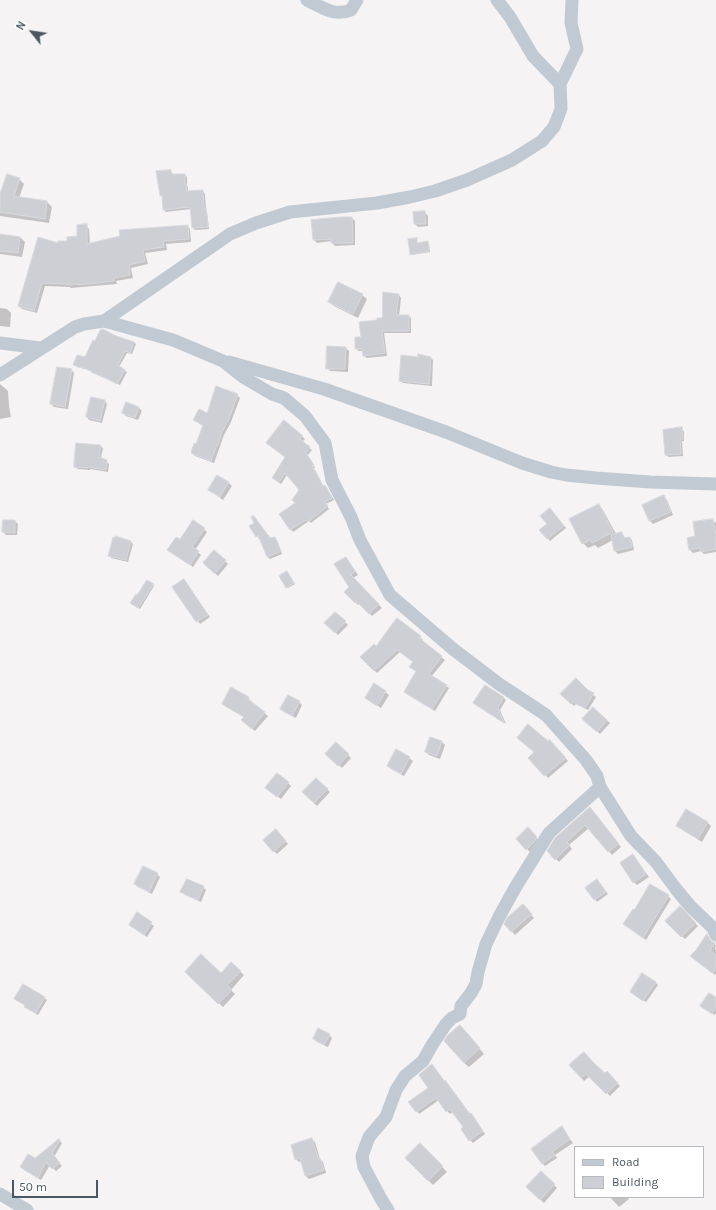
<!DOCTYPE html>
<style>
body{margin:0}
#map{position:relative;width:716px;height:1210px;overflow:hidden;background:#f5f3f3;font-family:Karla,sans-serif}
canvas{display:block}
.legend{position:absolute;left:574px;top:1146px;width:130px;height:52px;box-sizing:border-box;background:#fff;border:1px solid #b7bbc0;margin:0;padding:5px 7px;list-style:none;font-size:12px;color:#4a5661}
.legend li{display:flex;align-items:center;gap:8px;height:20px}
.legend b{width:20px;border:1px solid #b7bbc0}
.north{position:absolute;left:12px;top:12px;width:40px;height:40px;-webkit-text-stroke:3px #fff;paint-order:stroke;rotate:300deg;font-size:11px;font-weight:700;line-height:16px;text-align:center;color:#4a5661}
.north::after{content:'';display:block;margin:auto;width:14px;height:18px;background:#4a5661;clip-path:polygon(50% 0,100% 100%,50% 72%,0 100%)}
.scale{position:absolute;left:12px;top:1180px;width:86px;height:18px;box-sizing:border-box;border:2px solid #4a5661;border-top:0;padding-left:5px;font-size:12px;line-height:14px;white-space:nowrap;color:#4a5661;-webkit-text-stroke:3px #fff;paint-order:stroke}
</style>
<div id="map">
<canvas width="716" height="1210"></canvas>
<ul class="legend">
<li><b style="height:5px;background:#c1cad2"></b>Road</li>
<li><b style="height:11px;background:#cdcfd5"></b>Building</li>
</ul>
<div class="north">N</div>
<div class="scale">50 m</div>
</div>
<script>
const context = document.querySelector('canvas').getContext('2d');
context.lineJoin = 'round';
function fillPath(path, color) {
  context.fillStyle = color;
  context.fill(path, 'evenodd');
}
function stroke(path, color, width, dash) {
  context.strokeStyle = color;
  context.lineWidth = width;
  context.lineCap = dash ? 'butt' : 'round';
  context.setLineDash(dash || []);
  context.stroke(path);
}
fillPath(new Path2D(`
 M171,171L173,175H185L187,177V186L188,187V192L203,191L205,194L206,210L207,212L209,229L195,230L193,228L191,209L166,212L164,210L163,197L161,195Z
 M19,179L24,184L19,198L47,202L52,207L49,223L0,216V195Z
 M425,212L428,216V226L418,227L415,224Z
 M352,218L355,221V245L335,246L332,243V241L317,243L314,240Z
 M86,225L89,229L90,244L187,226L190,229L191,242L166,244L167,250L145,253L148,264L131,268L133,278L116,281L117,284L71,288L70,287L45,286L37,313L22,309L19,306L59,244L68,242L78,237Z
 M0,235L20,237L25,242L22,257L0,254Z
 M416,239L418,244L427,242L429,244L430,252L412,255L411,254Z
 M362,295L367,299L358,318L334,306L329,301Z
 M399,295L401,298L399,316H409L411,318V333H384L387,356L367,358L364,356V351H359L356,349L362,338L378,321L383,319Z
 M0,308L7,309L11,313L10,327L0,326Z
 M116,336L134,342L136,344L132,354L127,353L119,367L127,372L120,385L95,374L92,371L77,367L75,365L85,358L95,342Z
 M346,348L349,351L348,372L330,371L327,368Z
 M418,358H431L433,360L432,386L403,383L400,381Z
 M71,370L74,373L68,409L54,407L51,404Z
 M0,384L8,391L9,406L11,417L0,419Z
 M237,395L240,398L231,422L224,435L214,463L195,456L192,453L197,446L203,426L194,420L207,414Z
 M105,401L107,404L102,423L89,420L87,417Z
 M126,403L139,408L142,411L138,420L126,416L123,413Z
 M284,421L305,439L302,442L312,450L307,456L315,468H314L324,487L325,486L327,488L334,500L326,504L329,509L311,523L309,521L293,532L280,514L297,503L300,490L287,475L281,484L275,480L287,457Z
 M681,429L684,431V441H682L683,456L669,457L666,455Z
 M100,446L103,448L101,458L109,464L108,472L90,469V470L78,469L75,467Z
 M229,483L232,486L223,500L209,490Z
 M664,496L667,500L673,515L653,524L650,521L643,505Z
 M599,505L603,510L616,534L622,533L624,536L625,539L630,538L632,540L634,550L618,554L615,551L613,540L598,548L595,545L588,548L583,543Z
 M552,512L566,528L550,541L541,530L548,524Z
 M254,517L271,539L275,538L277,540L282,554L270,559L267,556L260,538L259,539L257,536Z
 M713,520L716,523V552L704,554L701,551L693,553L690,550L697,537Z
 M15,521L18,524L17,535H6L3,532Z
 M194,521L207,532L195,550L201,555L193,567L168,550L180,541Z
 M131,542L133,544L128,562L111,558L109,555Z
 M214,551L228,564L218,576L207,566Z
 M346,558L358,575L353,578L382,608L372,616L360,603L358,605L346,592L351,587Z
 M288,573L295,584L288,588L287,587Z
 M186,583L210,617L200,624L174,587Z
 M153,585L154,586L140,609L132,604L137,596Z
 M335,613L348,625L338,635L326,623Z
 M397,620L420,637L423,640L422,642L445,660L431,677L446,686L449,688L435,711L408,695L405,692L417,672L410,667L414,662L400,652L377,673L361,657L376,648Z
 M374,684L389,695L381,708L366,698Z
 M232,689L249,698L251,702L268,716L255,731L245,723L244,717L226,707L223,704Z
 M588,691L596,697L588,710L576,704L574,706L561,694Z
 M503,697L506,700L500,710L506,724L477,706Z
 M299,702L302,705L296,718L284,712L281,709Z
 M593,708L610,723L600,734L584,719Z
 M431,738L442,742L445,745L440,759L429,755L426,752Z
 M549,741L568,761L548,778L530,758Z
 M336,743L351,758L342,768L327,754Z
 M409,758L413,761L404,776L391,769L388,766Z
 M316,779L330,792L317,806L303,792Z
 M288,783L291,786L281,799L270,791Z
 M687,811L708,823L711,826L702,842L681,829L678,826Z
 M593,812L621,847L612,855L589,828L569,845L572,849L559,862L548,851Z
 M528,829L539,841L530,852L517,839Z
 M279,833L288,844L277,854L274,851Z
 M633,855L649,877L637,885L634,882Z
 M144,867L157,874L160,877L152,894L138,887L135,884Z
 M600,883L608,894L597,902L595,899Z
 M203,887L206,890L201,902L185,895L182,892Z
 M668,896L671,899L646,940L624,924Z
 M523,906L534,918L515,935L506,924Z
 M680,908L698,926L685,939L666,921Z
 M137,914L154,926L147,937L130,925Z
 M707,935L712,943L716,945L715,949L716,950V973L715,975L694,958Z
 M231,963L244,975L231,990L235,994L223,1007L186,972L221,974Z
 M655,982L658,985L646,1002L634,994Z
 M44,998L47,1000L38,1015L28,1009L26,1006Z
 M716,998V1013L714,1015L701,1006Z
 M465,1031L484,1054L469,1067L464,1063Z
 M329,1035L332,1038L328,1047L317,1042L314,1039Z
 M570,1065L596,1066L605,1074L607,1073L620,1086L610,1096L590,1076L584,1081Z
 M435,1068L470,1115L474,1117L485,1134L473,1143L470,1140L465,1127L453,1112L450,1114L439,1100L419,1114L417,1111L429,1088Z
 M564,1131L573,1143L555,1155L557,1158L545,1166L542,1163Z
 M312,1139L315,1142L320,1159L323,1162L326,1173L309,1179L306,1176L302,1162H299L296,1159Z
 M59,1140L62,1143L54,1157L62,1166L56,1171L50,1165L41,1180L24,1170L21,1167L35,1160Z
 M420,1144L447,1172L433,1185L406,1158Z
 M541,1172L557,1188L544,1203L527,1187Z
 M610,1197H627L629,1199L619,1207Z`), '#0003');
const building = new Path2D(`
 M171,170V174H185V184H186L187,191L203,190L204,208H206L208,227L192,228L190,207L163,210L162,195L160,196L156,171Z
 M7,174L20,178L14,196L47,201L45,219L0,212V194Z
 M425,211L426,224H414L413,212Z
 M341,217H352L353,243H331V239L313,240L311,220Z
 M87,224V244L120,236L119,230L188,225L189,239L163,241L164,247L143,250L145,261L129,265L130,275L114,278V281L78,285L77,284L67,285V284L42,283L34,311L18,306L38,237L58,243V241H67V237L77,236V225Z
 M0,234L20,237L18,253L0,251Z
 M417,238V243L428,241L429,251L410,255L408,239Z
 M338,282L363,294L353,314L328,302Z
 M383,292L399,294L396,315H409V331H382L385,353L363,356L362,349H355V337H361L359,322L377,320V318H382Z
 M103,329L116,336L134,342L130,353L125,351L118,365L125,370L117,384L104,377L91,372L92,371L73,365L77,355L85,357L93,340L95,341L100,330Z
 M327,346L346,347L345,369H326Z
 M418,354L431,357L429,384L399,381L401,355L418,357Z
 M57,367L72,369L65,407L50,404Z
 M216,386L238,394L229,419L222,432L218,445H217L211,461L191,453L194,443L196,444L203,425L193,420L199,409L207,413Z
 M91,397L105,400L100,421L86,417Z
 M126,402L139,407L135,418L122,413Z
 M284,420L303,436L300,439L310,447L306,453L314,465L312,466L323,486L325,485L332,498L325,502L328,506L308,522L306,520L290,530L279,514L295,503L292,500L299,490L285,473L279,482L272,478L285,457L266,443Z
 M682,427L683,439H680L681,454L665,455L663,430Z
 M76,443L101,445L99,457L107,460L106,470L88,467V468L74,467Z
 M217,475L229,482L220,497L208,490Z
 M664,495L671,512L649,521L642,505Z
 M599,504L613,532L592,543L590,540L582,544L569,519Z
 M550,508L564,526L547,539L539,530L547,524L540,516Z
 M254,516L270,538L275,537L281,551L267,557L258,535L256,537L249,526L254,523L251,517Z
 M713,519L716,535V549L701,552L700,548L689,550L687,538L695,536L693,522Z
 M3,520H15V533L2,532Z
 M193,520L205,528L192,547L199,551L190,565L167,550L176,537L180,539Z
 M622,532L623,538L630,537L632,547L614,551L611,535Z
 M115,536L131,541L126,560L108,556L113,537L115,538Z
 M214,550L226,560L215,574L203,563Z
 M346,557L355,571L351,575L379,604L369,614L356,601L355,603L344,592L349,587L334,564Z
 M287,571L294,583L286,588L279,576Z
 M184,579L208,615L196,622L172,587Z
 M147,580L154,584L138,608L130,603L136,594L137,595Z
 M335,612L346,621L335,633L324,623Z
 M397,618L421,636L419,638L442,656L429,674L447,685L432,709L404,692L416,671L409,667L413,662L397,650L374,671L360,657L374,644L376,646Z
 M576,678L588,690L594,693L585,708L573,702L571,704L560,694Z
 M374,683L386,691L377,706L365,698Z
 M485,685L504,697L498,707L504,723L473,703Z
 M231,687L249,697L248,699L265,712L252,729L241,720L244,717L222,704Z
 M288,695L300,701L292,716L280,709Z
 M593,707L607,720L597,732L582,719Z
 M528,724L548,741L549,739L566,758L544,776L528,758L534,752L517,738Z
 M430,737L442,741L437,756L425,752Z
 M336,742L349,754L338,766L325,754Z
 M396,749L410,757L401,774L387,766Z
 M277,773L289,782L277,797L265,788Z
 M316,778L328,789L314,803L302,792Z
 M590,807L619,844L608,852L585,825L567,842L570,845L555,860L547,851L555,838Z
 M686,809L708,822L698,839L676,826Z
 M528,827L537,837L534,842L526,850L516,839Z
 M276,829L286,841L273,852L263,840Z
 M633,854L646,874L633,883L620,863Z
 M143,866L158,873L149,892L134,884Z
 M187,879L204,886L198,900L180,892Z
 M597,879L606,892L594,900L585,888Z
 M650,884L669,895L643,938L623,924L633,909L634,910Z
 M523,904L532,914L511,932L504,924L507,918Z
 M680,906L696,923L681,937L665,921Z
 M137,912L152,922L144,935L129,925Z
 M707,934L711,941L715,943L710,951L716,955V968L712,973L690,956L696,950Z
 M201,954L221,973L231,962L241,971L227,985L232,990L218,1004L185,972Z
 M642,973L656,982L643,1001L630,992Z
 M23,984L45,997L36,1013L24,1007L25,1005L14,999Z
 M709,993L716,997V1007L712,1014L700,1006Z
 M460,1025L480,1048L464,1063L444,1041L447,1036Z
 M318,1028L330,1034L324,1045L313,1039Z
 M584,1052L595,1064L605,1073L607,1071L618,1083L606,1094L586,1074L581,1078L569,1065Z
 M432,1064L444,1081L445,1080L470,1114L471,1113L483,1131L469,1141L461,1129L463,1127L450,1109L446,1112L436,1098L416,1112L408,1102L428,1088L419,1075Z
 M562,1126L570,1139L552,1152L555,1155L542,1164L531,1149Z
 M312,1138L318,1158H320L324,1170L305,1176L300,1158L295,1160L291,1145Z
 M59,1139L60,1140L52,1153L60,1163L52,1169L46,1162L38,1178L20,1167L28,1154L35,1158Z
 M420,1143L443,1166L428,1181L405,1158Z
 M541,1171L555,1184L540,1200L526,1187Z`);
fillPath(building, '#cdcfd5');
stroke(building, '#d7d9de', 1);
stroke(new Path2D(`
 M307,0C322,7 334,17 351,10L357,0
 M497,0L510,17L533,56L560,84
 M104,321L217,243L230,234L256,223L290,212L377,203L410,197L435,191L467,180L512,160L542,141L554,127L561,109L560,84L577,49L571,23L572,0
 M0,343L40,348
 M229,362L324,389L446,432L522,463L551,472L566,475L596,478L650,482L716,484
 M0,375L75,327L84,324L104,321L173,340L223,361L243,377L272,394L284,398L305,416L325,443L332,480L351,517L360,540L390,595L453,649L499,684L546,715L586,760L597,776L600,787L631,836L656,862L676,889L690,906L713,928L716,935
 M0,1194L27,1210
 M388,1210L381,1199L364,1167L362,1156L369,1137L386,1117L396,1090L405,1076L423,1061L432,1045L446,1024L452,1018L460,1014L461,1006L471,993L476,984L478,972L486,944L499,917L515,888L549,833L600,787`), '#c1cad2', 13);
</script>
